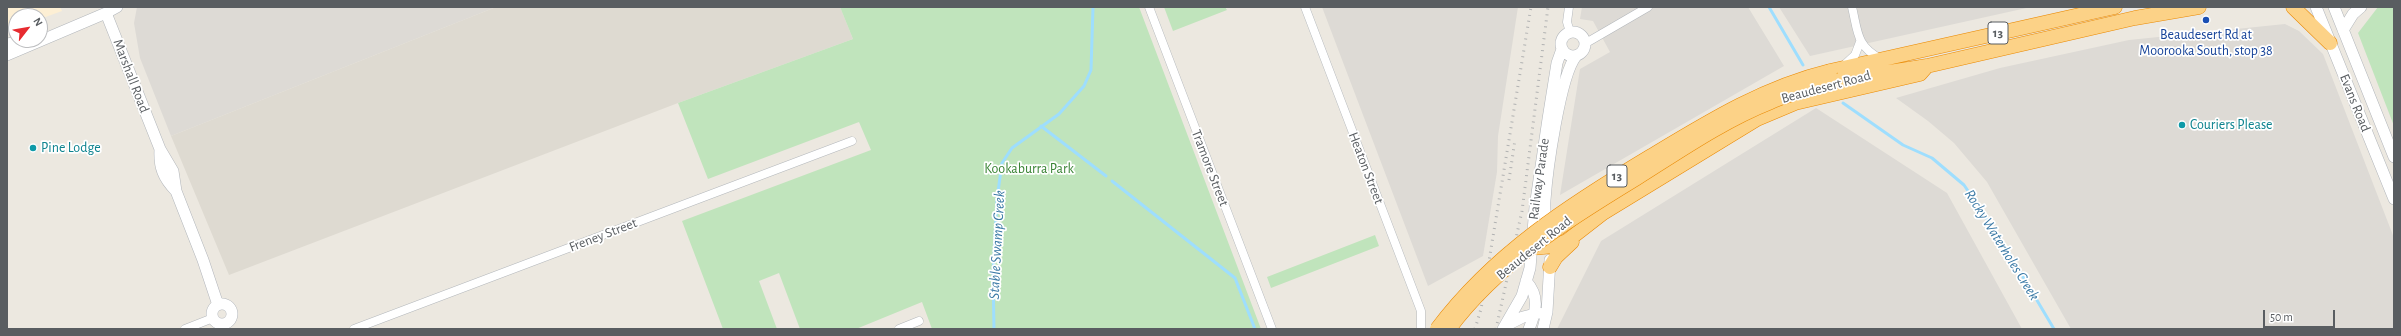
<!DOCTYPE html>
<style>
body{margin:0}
#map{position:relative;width:2401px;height:336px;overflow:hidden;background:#ece8e0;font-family:"Alegreya Sans",sans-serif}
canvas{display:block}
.frame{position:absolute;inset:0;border:8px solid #595d61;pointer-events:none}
.north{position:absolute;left:8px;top:8px;width:40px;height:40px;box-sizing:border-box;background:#fff;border:1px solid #bdbec0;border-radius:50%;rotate:59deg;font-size:11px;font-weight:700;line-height:16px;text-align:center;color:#595d61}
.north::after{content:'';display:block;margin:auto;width:14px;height:18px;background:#e72b30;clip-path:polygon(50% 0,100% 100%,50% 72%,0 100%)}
.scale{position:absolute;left:2263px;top:310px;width:72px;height:18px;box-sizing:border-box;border:2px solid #595d61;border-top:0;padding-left:5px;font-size:12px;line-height:14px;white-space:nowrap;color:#595d61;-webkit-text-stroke:3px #fff;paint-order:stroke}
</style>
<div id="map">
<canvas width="2401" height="336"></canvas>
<div class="frame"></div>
<div class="north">N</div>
<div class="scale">50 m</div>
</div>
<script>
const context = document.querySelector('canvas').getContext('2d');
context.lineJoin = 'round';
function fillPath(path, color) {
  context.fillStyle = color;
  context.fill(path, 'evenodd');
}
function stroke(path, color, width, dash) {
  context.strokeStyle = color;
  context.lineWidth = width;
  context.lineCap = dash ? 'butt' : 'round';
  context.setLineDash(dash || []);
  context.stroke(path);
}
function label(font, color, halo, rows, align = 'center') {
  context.font = font + ' "Alegreya Sans",sans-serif';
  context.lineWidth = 3.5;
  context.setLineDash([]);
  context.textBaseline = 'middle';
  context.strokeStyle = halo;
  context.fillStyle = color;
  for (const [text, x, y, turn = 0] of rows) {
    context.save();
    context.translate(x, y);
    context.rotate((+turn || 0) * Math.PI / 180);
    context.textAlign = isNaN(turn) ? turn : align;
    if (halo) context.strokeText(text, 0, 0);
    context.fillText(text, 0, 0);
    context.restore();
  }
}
fillPath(new Path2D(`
 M7,7H60L62,11L40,19V16H16V28L7,31Z`), '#fdefd4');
fillPath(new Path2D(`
 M137,7H496L171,136L140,58L134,23Z
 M1322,7H1518L1498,136L1497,172L1483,256L1428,286Z
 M1582,7H1748L1784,66L1560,195L1580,69L1610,52L1593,21L1580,19Z
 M1779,7H2031L1810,56Z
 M2285,24L2299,31L2323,54L2394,238V329H2071L1987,182L1954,143L1928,121L1896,98L2000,68L2129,40Z
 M1816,108L1947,193L2022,329H1557L1601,241Z`), '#dddad5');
fillPath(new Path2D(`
 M496,7H840L853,39L678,103L229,275L171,136Z`), '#dedad1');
fillPath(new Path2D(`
 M840,7H1139L1261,329H932L922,302L856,329H800L779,273L759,281L777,329H723L682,221L871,150L859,122L708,179L678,103L853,39Z
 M1164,7H1225L1227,10L1173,31Z
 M2378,7H2394V126L2358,33Z
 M1375,235L1379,246L1271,288L1267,277Z`), '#c0e4bc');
stroke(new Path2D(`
 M1769,7L1803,65
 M1843,103L1903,145L1932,158L1964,185L2000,238L2054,329
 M1041,126L1106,176
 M1112,181L1235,278L1255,329
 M994,329L993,273L997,199L1002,163L1012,148L1059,114L1084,86L1091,70L1093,7`), '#9edefe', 3);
const street = new Path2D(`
 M1149,7L1272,329
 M1305,7L1421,311V329
 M1569,7L1567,22L1570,32
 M1852,7C1858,32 1856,46 1881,59
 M1586,43L1648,7
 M1843,66L1855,55L1860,42
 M185,329L213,318
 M354,329L852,141
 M899,329L919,321`);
const secondary = new Path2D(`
 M2316,7L2394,199
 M2334,7L2394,157
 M106,13L160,149L173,171L176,191L203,260L218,305
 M2343,30L2353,14L2361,7
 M1561 44a12 12 0 1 1 24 0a12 12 0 1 1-24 0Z
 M7,44L25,40
 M7,55L106,13L117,7
 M160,149C159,167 163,178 176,191
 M1547,231C1546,221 1544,210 1545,200C1547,171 1560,76 1576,56
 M1526,281C1540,296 1536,312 1529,329
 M212 314a10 10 0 1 1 20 0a10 10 0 1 1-20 0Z
 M1507,325L1523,317L1539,313
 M1503,329L1522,296L1530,268L1535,207L1548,119L1557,63L1562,49
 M1543,329L1547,312L1550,260`);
const highway = new Path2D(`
 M2293,7L2330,43
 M1830,71L2115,7
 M1840,80L1927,66L2135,18L2199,7
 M1532,248L1554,246L1567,241L1603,213L1757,119L1795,103L1920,74L1927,66
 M1550,267L1556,257L1572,242`);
stroke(street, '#b3b7bb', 9);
stroke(secondary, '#b2b6bb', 12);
stroke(highway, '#ea8902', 15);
stroke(street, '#fff', 8);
stroke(secondary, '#fff', 11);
stroke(highway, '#fcd287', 14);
stroke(new Path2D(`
 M1509,180L1515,140
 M1475,329L1481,309L1531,7
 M1496,329L1522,211L1548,7`), '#b1b2b2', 3, [1, 5]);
const highwayBridge = new Path2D(`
 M1437,329C1494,253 1571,204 1651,156C1709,121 1764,87 1830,71
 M1449,329C1498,263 1568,220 1637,178C1680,151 1723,121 1771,102C1793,92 1817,87 1840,80`);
stroke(highwayBridge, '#ea8902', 15, []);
stroke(highwayBridge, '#fcd287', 14);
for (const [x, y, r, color] of [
 [2206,20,4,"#1a4fb4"],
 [2182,125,4,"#0f9aa8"],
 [33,148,4,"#0f9aa8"]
]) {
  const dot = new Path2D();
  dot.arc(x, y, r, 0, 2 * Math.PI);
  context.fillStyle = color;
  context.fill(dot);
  stroke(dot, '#fff', 1.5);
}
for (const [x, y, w] of [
 [1998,33,20],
 [1617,176,20]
]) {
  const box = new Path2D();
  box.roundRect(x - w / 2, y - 11, w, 22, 3);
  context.fillStyle = '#fff';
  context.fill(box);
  stroke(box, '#595d61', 1);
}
label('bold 13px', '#595d61', null, [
 ["13",1998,33],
 ["13",1617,176]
]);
label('14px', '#164399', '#fff', [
 ["Beaudesert Rd at",2206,35],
 ["Moorooka South, stop 38",2206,51]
]);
label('14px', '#595d61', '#fff', [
 ["Marshall Road",131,76,69],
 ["Beaudesert Road",1826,87,-15],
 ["Evans Road",2355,103,68],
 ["Tramore Street",1210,168,69],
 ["Heaton Street",1366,168,69],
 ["Railway Parade",1539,179,-82],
 ["Freney Street",603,235,-21],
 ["Beaudesert Road",1534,248,-39]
]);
label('14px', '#0d838f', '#fff', [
 ["Couriers Please",2190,125],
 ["Pine Lodge",41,148]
], 'left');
label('14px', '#3a8435', '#fff', [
 ["Kookaburra Park",1029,169]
]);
label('italic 15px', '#3b7aa6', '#fff', [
 ["Stable Swamp Creek",997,245,-87],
 ["Rocky Waterholes Creek",2002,245,58]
]);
</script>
